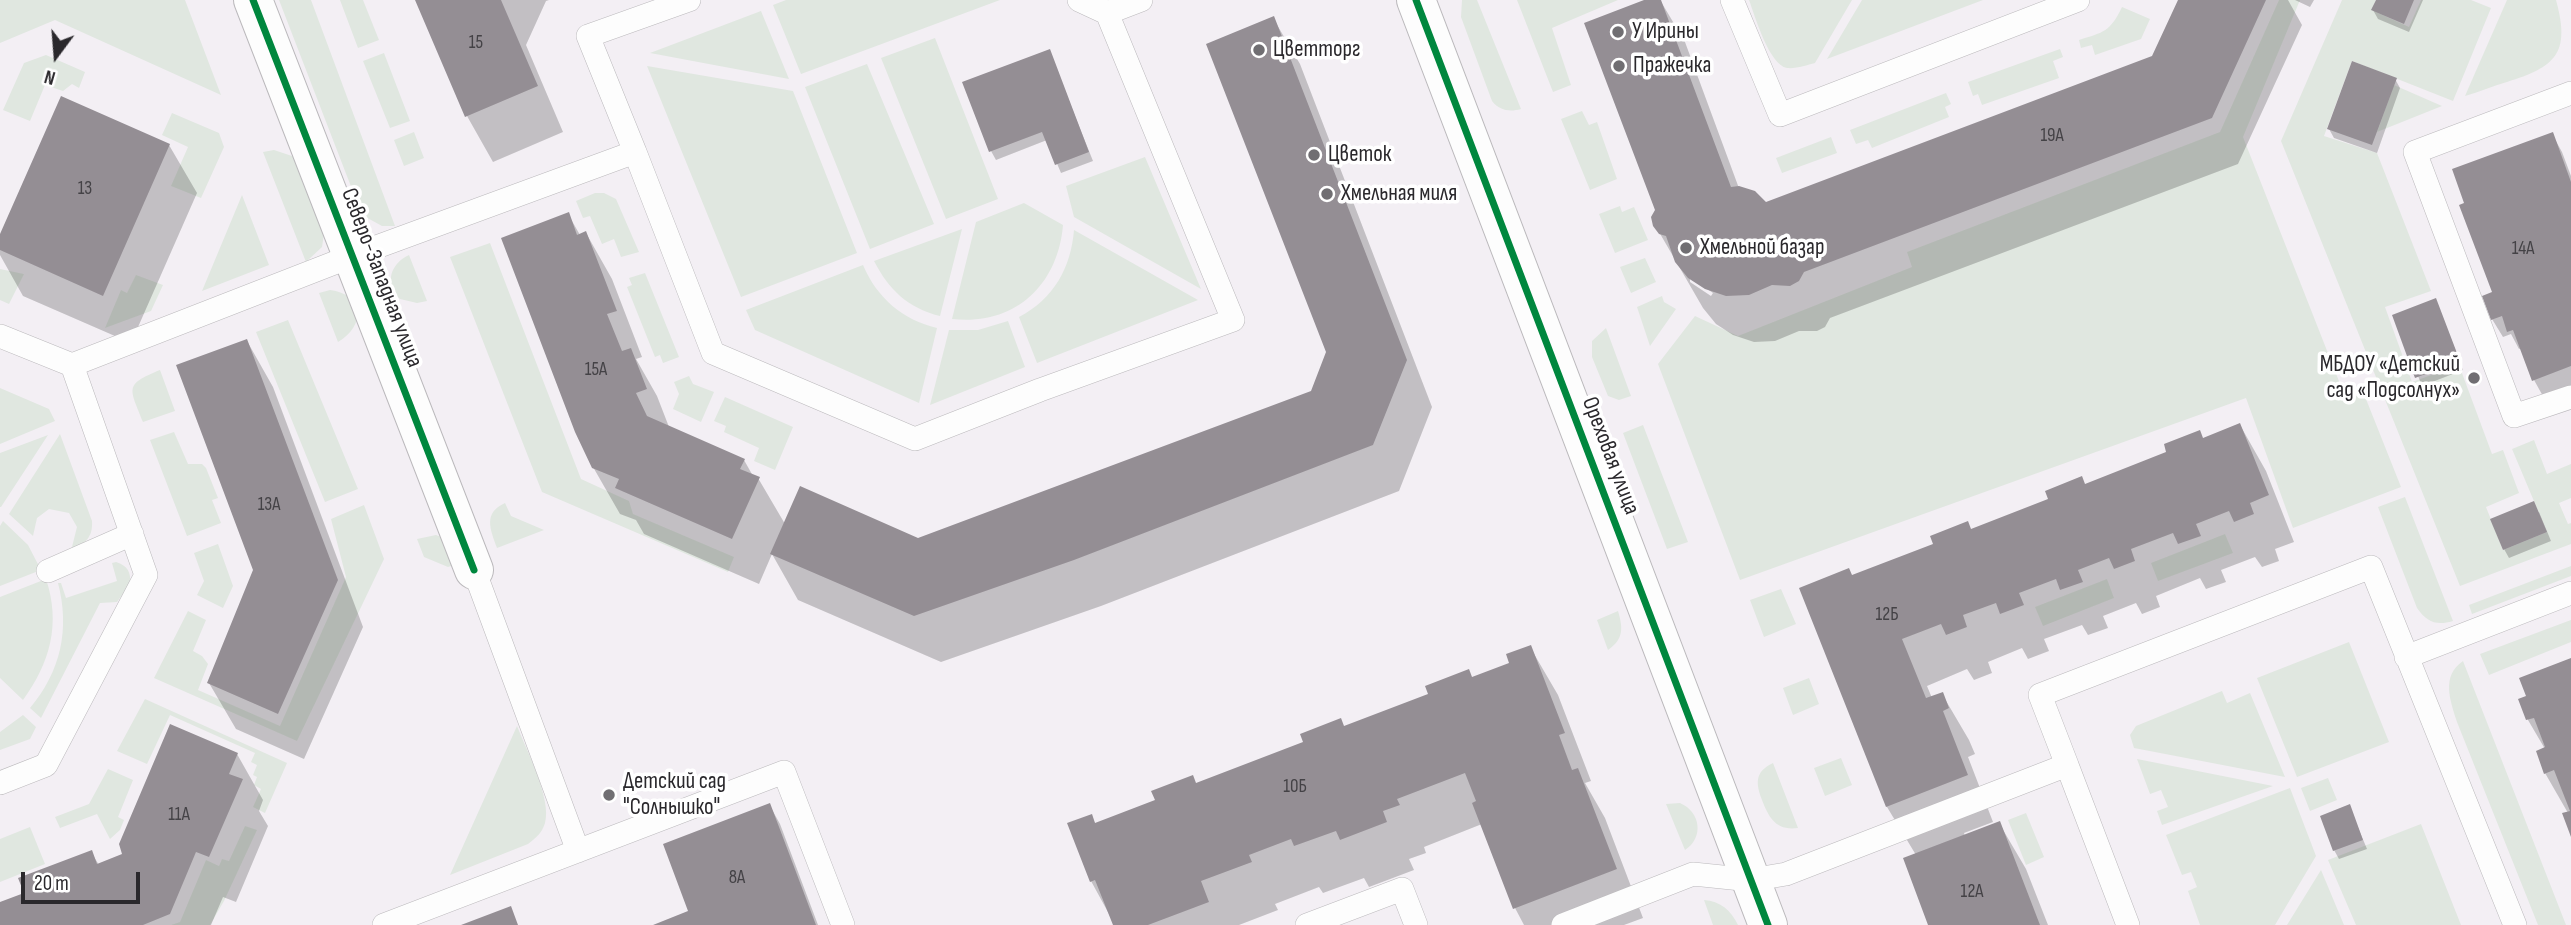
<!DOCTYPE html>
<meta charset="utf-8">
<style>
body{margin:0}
#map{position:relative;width:2571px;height:925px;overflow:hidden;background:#f3eff4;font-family:"Sofia Sans Condensed",sans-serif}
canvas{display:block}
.north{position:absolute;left:21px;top:21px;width:70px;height:70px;-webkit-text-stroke:5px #fff;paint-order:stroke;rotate:196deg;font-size:19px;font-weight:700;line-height:28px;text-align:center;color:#2a282c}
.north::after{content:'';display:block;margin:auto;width:24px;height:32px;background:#2a282c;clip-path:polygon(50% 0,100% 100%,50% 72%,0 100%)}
.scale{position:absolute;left:21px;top:872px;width:119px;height:32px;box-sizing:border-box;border:4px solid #2a282c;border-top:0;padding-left:9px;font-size:21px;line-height:24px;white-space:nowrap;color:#2a282c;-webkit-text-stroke:5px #fff;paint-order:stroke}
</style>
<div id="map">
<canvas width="2571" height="925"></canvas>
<div class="north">N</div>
<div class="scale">20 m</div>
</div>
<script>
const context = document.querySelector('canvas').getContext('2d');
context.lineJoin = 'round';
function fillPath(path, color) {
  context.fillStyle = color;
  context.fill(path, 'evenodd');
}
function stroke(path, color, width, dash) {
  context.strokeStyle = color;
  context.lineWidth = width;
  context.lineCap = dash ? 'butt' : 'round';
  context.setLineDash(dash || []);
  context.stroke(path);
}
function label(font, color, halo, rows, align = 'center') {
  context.font = font + ' "Sofia Sans Condensed",sans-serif';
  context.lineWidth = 7;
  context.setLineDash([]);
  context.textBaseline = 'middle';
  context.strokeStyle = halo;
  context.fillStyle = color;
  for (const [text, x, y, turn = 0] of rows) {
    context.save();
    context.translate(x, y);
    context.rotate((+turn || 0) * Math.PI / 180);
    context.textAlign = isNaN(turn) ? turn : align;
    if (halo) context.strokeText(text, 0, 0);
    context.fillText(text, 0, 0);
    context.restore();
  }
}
fillPath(new Path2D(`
 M0,0H185L221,95L55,20L0,43Z
 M279,0H311L395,226H382L362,215Z
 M340,0H363L379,40L358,48Z
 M786,0H1000L801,74L773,5Z
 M1462,0H1477L1521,109C1510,112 1500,111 1492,101L1461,17Z
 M1517,0H1618L1552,28L1571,85L1553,92Z
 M1749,0H1852L1815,63C1807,65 1796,69 1787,68C1769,65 1755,16 1749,0Z
 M1862,0H1983L1827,59Z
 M2279,0H2300L2243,137L2346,399L2364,394L2401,487L2293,528L2246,398L1740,580L1658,364L1695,316L1738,336L1912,267L1907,252L2220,132Z
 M2342,0H2376L2372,10L2409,27L2421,0H2471L2491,8L2453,101L2352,61L2324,136L2377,153L2431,291L2385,307L2412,382L2459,365L2492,454L2503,450L2519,493L2486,507L2503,550L2547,532L2512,449L2534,440L2547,474L2571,464V498L2559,503L2568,524L2571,523V544L2460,586L2281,141Z
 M2507,0H2556C2571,54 2555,67 2507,82C2493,86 2479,92 2465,96Z
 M2122,7L2150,19L2141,39L2095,55L2092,45L2081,48L2079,40C2104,32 2110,32 2122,7Z
 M761,11L789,79L650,53Z
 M935,38L998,199L946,219L881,58Z
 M2060,49L2063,57L2053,61L2059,78L1982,105L1978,94L1973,96L1968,82Z
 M384,53L410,121L390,128L363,61Z
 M46,55L85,72L79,88L72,84L63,91L45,85L30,121L3,110L24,63Z
 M867,64L934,224L870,249L805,87Z
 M647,66L793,91L857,253L741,297Z
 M2394,85L2442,106L2377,132Z
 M1946,93L1951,104L1945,107L1949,117L1872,148L1868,140L1856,144L1850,130Z
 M1582,111L1589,125L1597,122L1617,179L1590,190L1561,119Z
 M172,113L219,133L224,147L201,198L171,186L188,147L162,135Z
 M414,132L424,158L404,166L394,140Z
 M1831,137L1837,153L1782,173L1776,158Z
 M274,150L292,156L299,162L325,228L322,247L306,262L263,152Z
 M1145,157L1201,289L1074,217L1066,186Z
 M595,193H604L616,199L639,252L621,257L614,239L602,244L590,216L583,218L576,201Z
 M242,195L269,265L202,291Z
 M1024,203L1063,225C1058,285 1015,326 952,319L976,222Z
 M1620,206L1622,212L1634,207L1648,240L1615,253L1599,214Z
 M962,229L940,316C908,308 889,290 874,261Z
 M1074,230L1198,300L1037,363L1019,317C1054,299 1071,267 1074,230Z
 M490,243L581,479L629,501L633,514L734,557L728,572L542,492L450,257Z
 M409,255L427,301L417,303L400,299C384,284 390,264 409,255Z
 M1645,258L1656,282L1631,293L1620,267Z
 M863,265C877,298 903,320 937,328L919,403L755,330L746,310Z
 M0,269L24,274L9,304L0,300Z
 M645,273L679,357L663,363L660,355L655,357L627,287L632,285L629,278Z
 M136,275L163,285L151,311L105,328L121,290L127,293Z
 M330,290C363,294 367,325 338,342L319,293Z
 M1662,296L1664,302L1676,309L1650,346L1637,307Z
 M288,320L358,489L325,502L256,332Z
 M1008,321L1025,367L930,405L949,330H978Z
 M1606,328L1631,396L1619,400L1608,396L1592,357V341Z
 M160,370L175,411L143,422C130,388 123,385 160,370Z
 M689,376L693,384L714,392L701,422L673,409L679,394L674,382Z
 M0,388L49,409L55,421L0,444Z
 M725,397L793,427L775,470L754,461L759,448L724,432L726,426L714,421Z
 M1643,425L1688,542L1667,549L1623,433Z
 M174,432L188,464H202L206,468L218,498L212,500L221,523L187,536L150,440Z
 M60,434L92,521C93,538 85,543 71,551L77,527L69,513L49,509L37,518L33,536L9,514Z
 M48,435L1,507H0V453Z
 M2405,497L2453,621C2436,626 2427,622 2417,608L2378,507Z
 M505,503L511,516L544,530L497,548C490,529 483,513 505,503Z
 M364,505L384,559L297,741L154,678L188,611L206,620L193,651L202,656L208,664L198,690L280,726L346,577L331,519Z
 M3,521L28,545L41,570L0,586V526Z
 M2225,534L2233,553L2158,581L2151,563Z
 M436,535L444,538L460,563L448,567L424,557L417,539Z
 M218,544L233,586L223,608L197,595L204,581L194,553Z
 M116,562C128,566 131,572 130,584L117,602L100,603L41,718L30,708C61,671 70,629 58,583H61L66,598L117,581L112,563Z
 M2571,566V576L2472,614L2469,605Z
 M46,579C61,624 50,663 23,700L0,678V597Z
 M2107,579L2114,598L2043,626L2035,607Z
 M1781,589L1796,624L1764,637L1750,600Z
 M1618,611C1623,628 1624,639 1608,650L1597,620Z
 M2571,620V642L2489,675L2480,654Z
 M2349,642L2389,742L2297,777L2257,678Z
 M2463,661L2566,925H2538L2457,722C2450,700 2441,676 2463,661Z
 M1809,678L1819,704L1793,715L1783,688Z
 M2222,691L2227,703L2250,693L2285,777L2134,748L2130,735L2136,726Z
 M145,699L287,763L265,813L253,807L261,789L254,785L257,777L253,775L257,765L251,762L255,753L170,715L147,764L117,751Z
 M23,715L36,727L30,739L0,750V732Z
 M517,726C526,749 552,799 545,823C542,833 536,838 528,844L450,875Z
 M1841,758L1852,785L1825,796L1814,768Z
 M2137,759L2273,786L2162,825L2157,811L2168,807L2161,790L2150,794Z
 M1773,763L1798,828C1776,831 1769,818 1762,800C1756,784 1754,772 1773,763Z
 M108,769L133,780L118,817L124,820L120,830L110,839L97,814L60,828L55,817L89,804Z
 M2328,778L2337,800L2310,811L2301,788Z
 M2290,788L2316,856L2275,925H2200L2188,891L2197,887L2191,872L2182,875L2166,835Z
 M1680,803C1701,812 1704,838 1685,850L1666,804Z
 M2026,813L2044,857L2026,865L2008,820Z
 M2421,824L2461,925H2356L2328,860Z
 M245,826L257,830L224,901L210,925H171L180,922L206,860L219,866L222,859L229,861Z
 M30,827L45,864L0,882V839Z
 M2321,870L2344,925H2287Z
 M1704,900C1720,901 1731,910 1738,925H1713Z`), '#e0e7e0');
fillPath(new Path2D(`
 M416,0H549L546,1L526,45L563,132L493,162L467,116Z
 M1649,0H1660L1685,42L1740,191L1765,204L2153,58L2179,0H2288L2302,25L2238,164L1830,318L1825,327L1817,331H1799L1775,341L1754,342L1733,335L1716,324L1703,308L1655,225L1657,210ZM1690,277L1713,293L1711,296L1690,282Z
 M2295,0H2314L2310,7Z
 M2378,0H2423L2409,32L2378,19L2373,10Z
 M1273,18L1300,64L1432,407L1399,491L1101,606L941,662L798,600L772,554L759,584L644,534L636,520L620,514L593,467L568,214L580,235L586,233L612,279L642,357L636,359L657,396L669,427L744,460L753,476L758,478L785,524L918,540L1313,392L1328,352Z
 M1049,51L1093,161L1061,173L1047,140L996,160L991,151Z
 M2395,79L2400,88L2377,153L2334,138L2329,129Z
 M2552,134L2562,152L2571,176V388L2544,398L2534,380L2522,348L2519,349L2511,334L2503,337L2492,319L2494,293Z
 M169,145L197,193L131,343L23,296L0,255V238Z
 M2436,300L2463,370L2422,386L2394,316Z
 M247,341L273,387L363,627L304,759L236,729L209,683L254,570Z
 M2240,425L2266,471L2294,542L2275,549L2279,561L2262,567L2255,557L2221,570L2226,582L2206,589L2200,578L2156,596L2160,607L2142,614L2136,603L2103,616L2108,628L2088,635L2082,625L2044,639L2049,651L2028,659L2022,648L1988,662L1992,673L1974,680L1967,669L1927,686L1932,698L1942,694L1969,740L1975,754L1968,757L1993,822L1964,833L1965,836L1999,823L2026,869L2048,925H1930L1916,855L1887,807L1801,589L1852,577Z
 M2539,512L2551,541L2509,558L2504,549Z
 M1530,647L1558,695L1591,781L1585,783L1605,818L1643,918L1624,925H1524L1515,908L1482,824L1424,847L1426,853L1409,859L1414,870L1369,887L1364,878L1323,893L1319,887L1275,904L1278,910L1239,925H1115L1091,881V816L1096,825L1511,664Z
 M2571,660V832L2568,813L2545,773V749L2528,720L2520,700L2528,697Z
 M237,754L263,800L259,811L268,826L236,902L223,897L211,925H0V904L26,894L91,852L99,865L125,856Z
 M770,806L780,824L818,925H657L690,912Z
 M2349,806L2367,849L2339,859L2334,850Z`), '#0003');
fillPath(new Path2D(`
 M415,0H501L538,86L465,117Z
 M1644,0H1661L1731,187L1739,186L1755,191L1766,202L2152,56L2178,0H2266L2212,118L1804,272L1799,281L1790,286L1772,285L1749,295L1726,296L1705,289L1688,278L1675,262L1666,236L1659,234L1653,226L1651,217L1655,210L1584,23Z
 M2376,0H2414L2404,24L2371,10Z
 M1274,16L1407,360L1373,445L1074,560L914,616L770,554L800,486L918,538L1311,391L1326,352L1206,44Z
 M1050,49L1089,152L1055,165L1042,132L989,152L962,82Z
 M2352,61L2397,78L2372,145L2327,129Z
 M61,96L170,144L103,296L0,250V234Z
 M2553,132L2571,182V366L2532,381L2513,330L2507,332L2502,316L2491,320L2482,296L2492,292L2459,205L2464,203L2452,169Z
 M569,212L577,235L586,231L617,311L607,314L622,351L631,348L647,389L636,393L647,416L745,459L740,469L760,477L732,539L615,488L619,479L592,468L575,432L501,238Z
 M2436,298L2460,361L2415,378L2392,315Z
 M247,339L338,580L278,714L207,683L253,570L176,365Z
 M2240,423L2269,495L2250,503L2254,514L2234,522L2229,511L2196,524L2201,536L2178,544L2173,533L2131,549L2135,561L2114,569L2109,558L2078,570L2083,582L2060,590L2056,579L2019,593L2024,605L2000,614L1996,603L1963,615L1967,627L1946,635L1941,624L1902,639L1926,698L1943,692L1949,708L1943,711L1968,775L1886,807L1799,588L1849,568L1852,575L1933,544L1930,536L1968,521L1971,529L2048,499L2045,491L2082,476L2085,484L2166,452L2164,444L2200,430L2203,438Z
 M2534,501L2547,532L2503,550L2490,519Z
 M1531,645L1565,733L1559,735L1572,770L1578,768L1617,869L1513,909L1472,803L1476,801L1465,773L1397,799L1400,805L1383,811L1387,822L1340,840L1336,831L1294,846L1291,839L1249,855L1252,862L1201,881L1209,902L1148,925H1113L1095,880L1090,882L1067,823L1092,814L1095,823L1155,800L1151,791L1193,775L1196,783L1303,742L1300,734L1341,718L1344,726L1428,694L1425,686L1469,669L1472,677L1509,663L1506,654Z
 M2571,658V837L2562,813L2570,811L2554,770L2544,774L2536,751L2545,747L2534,718L2526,720L2518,699L2526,696L2519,678Z
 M170,724L238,753L229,774L243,779L209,857L196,852L170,914L143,925H0V902L24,893L18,878L92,850L97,864L122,854L119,844Z
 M770,803L816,925H653L688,911L663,844Z
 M2350,804L2363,840L2333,851L2320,816Z
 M2000,821L2040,925H1928L1903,858Z
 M511,906L518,925H461Z`), '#948e94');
const service = new Path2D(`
 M1732,0L1780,115L2078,0
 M1107,13L1141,0
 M2571,93L2415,152L2514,416L2571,397
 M635,152L588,36L689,0
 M0,336L72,365L146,575L46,765L0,783
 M72,365L352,256L635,152L713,353L915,439L1040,390L1233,320L1107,13L1079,0
 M474,570L578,851
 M48,571L132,534
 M2406,657L2571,593
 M2067,765L2128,925
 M384,925L784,772L843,925
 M1307,925L1402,889L1416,925
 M1563,925L1693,874L1751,880L1786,874L2067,765L2040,695L2371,567L2515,925`);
const minor = new Path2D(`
 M253,0L474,570
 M1416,0L1768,925`);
stroke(service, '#bbb9bc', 24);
stroke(minor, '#bbb9bc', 40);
stroke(service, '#fdfdfd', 23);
stroke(minor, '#fdfdfd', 38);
stroke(new Path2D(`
 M253,0L474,570
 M1416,0L1768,925`), '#00873e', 7);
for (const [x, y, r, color] of [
 [1618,32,7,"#706e72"],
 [1259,50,7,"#706e72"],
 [1619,66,7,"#706e72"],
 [1314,155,7,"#706e72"],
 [1327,194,7,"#706e72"],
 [1686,248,7,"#706e72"],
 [2474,378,7,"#706e72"],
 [609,795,7,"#706e72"]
]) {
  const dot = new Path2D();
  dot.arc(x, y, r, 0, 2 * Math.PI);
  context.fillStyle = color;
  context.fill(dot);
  stroke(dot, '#fff', 2.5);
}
label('19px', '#444246', null, [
 ["15",476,43],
 ["19А",2052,136],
 ["13",85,189],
 ["14А",2523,249],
 ["15А",596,370],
 ["13А",269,505],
 ["12Б",1887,615],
 ["10Б",1295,787],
 ["11А",179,815],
 ["8А",737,878],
 ["12А",1972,892]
]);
label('23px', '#2a282c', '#fff', [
 ["У Ирины",1632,32],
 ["Цветторг",1273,50],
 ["Пражечка",1633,66],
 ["Цветок",1328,155],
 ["Хмельная миля",1341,194],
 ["Хмельной базар",1700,248],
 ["МБДОУ «Детский",2460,365,"right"],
 ["сад «Подсолнух»",2460,391,"right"],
 ["Детский сад",623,782],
 ["\"Солнышко\"",623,808]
], 'left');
label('23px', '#2a282c', '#fff', [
 ["Северо-Западная улица",381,278,69],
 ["Ореховая улица",1610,456,69]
]);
</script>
